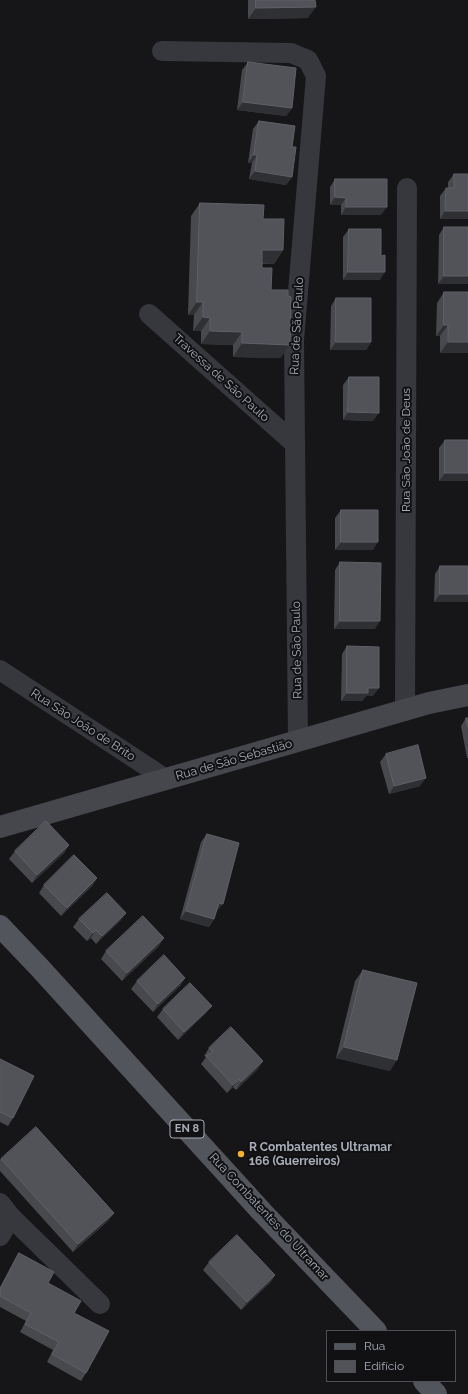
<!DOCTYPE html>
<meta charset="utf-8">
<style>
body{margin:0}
#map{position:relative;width:468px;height:1394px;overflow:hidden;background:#161618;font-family:Raleway,sans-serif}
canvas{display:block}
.legend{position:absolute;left:326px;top:1330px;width:130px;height:52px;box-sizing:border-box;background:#111113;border:1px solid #4d4f55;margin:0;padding:5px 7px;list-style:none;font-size:12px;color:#a8adb8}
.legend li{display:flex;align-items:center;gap:8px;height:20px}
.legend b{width:20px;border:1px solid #4d4f55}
</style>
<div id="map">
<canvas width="468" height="1394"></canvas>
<ul class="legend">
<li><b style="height:5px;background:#53555c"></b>Rua</li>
<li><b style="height:11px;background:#525359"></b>Edifício</li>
</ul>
</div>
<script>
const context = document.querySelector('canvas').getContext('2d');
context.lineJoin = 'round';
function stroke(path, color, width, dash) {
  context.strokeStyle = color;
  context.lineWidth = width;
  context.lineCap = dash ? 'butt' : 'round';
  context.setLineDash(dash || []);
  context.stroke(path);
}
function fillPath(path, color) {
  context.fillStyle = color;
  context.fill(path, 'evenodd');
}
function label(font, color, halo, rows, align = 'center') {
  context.font = font + ' Raleway,sans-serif';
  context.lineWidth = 4;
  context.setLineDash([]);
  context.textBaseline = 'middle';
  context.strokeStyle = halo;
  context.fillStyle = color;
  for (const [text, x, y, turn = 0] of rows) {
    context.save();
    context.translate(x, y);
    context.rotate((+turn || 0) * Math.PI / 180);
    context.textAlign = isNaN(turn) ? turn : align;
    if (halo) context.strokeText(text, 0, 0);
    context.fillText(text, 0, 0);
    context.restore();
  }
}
stroke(new Path2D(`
 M162,51L291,53L308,60L316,76L294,340L298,741
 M149,314L294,443
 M0,670L166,779
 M405,711L407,188
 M0,1203L11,1217L100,1304
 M0,1236L11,1217`), '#37383d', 20);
stroke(new Path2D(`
 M0,827L429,703L468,695`), '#45474d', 22);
stroke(new Path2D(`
 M0,926L39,967L262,1212L376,1331
 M424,1381L436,1394`), '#53555c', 22);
fillPath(new Path2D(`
 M248,0H315L308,18L248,19Z
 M248,62L292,108L286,116L237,110L242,70Z
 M259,121L292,147V177L286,185L249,179L252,163H248L253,129Z
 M454,174L468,219H440V196L446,188H448V182Z
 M335,179L381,215H341V205H330V187Z
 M200,203L263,219L283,250L274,264H262V268L271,290L288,296L290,345L280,358L233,357V345L201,344V331H193L194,315H188L191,216Z
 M444,227L468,284H438L439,235Z
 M349,229L381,256L380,280H343V237Z
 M444,292H468V353H440V336H436L437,303Z
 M336,298L371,342L366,350H330L331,306Z
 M349,377L373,421L343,420V385Z
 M445,440H468V481H439V448Z
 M341,510L373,550H335V518Z
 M340,562L375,629H334L335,570Z
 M440,566H468V602H434L435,574Z
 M347,646L373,696H366L362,701H341L342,654Z
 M466,718H468V758H467L461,726Z
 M386,754L420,786L389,794L380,762Z
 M207,834L217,911H216L214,919L209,927L180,919L201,842Z
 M69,845L64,853L32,883L9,859L15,851Z
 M97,878L92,886L61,916L39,893L44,885Z
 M126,913L120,921L96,944L91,938L87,941L73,927L79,919Z
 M159,946L122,981L101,959L106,951Z
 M363,970L390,1071L336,1058L355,981Z
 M185,978L180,986L153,1012L131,989L137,981Z
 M163,1009L206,1013L178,1040L157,1017Z
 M209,1048L258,1069L236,1090L233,1087L227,1093L201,1064L206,1057L204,1056Z
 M0,1059L13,1118L8,1126L0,1122Z
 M1,1159L114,1213L108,1221L73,1252L0,1171V1160Z
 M19,1253L48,1283L74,1313L86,1373L81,1381L47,1362L53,1350L20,1332L26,1321L0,1307V1287L14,1261Z
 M209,1262L275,1275L270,1283L241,1310L203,1270Z`), '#47494d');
fillPath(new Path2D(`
 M316,7L308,18L248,19L256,8Z
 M243,102L292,108L286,116L237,110Z
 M254,155H257L252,163H248Z
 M255,171L292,177L286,185L249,179Z
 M335,197L346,198L341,205H330Z
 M346,207H387L381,215H341Z
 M445,211H468V219H440Z
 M262,250H283L274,264L253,263Z
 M348,272H385L380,280H343Z
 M444,276H468V284H438Z
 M197,302H203L194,315H188Z
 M203,317L210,318L201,331H193Z
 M444,325H448L440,336H436Z
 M210,331L242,332L233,345L201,344Z
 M336,342H371L366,350H330Z
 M448,342H468V353H440Z
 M242,343L290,345L280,358L233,357Z
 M348,412L379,413L373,421L343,420Z
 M445,473H468V481H439Z
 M341,542H378L373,550H335Z
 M440,594H468V602H434Z
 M340,621H380L375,629H334Z
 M368,688H379L373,696H366L362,701H341L347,693Z
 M426,778L420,786L389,794L394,786Z
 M69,845L64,853L32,883L37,875Z
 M97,878L92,886L61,916L67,908Z
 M219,903L223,904L217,911H213Z
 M186,911L214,919L209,927L180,919Z
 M126,913L120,921L96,944L102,936Z
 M96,930L91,938L87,941L93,933Z
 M164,938L159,946L122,981L127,973Z
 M185,978L180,986L153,1012L158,1004Z
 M212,1006L206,1013L178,1040L184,1032Z
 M344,1047L397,1060L390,1071L336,1058Z
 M263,1061L258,1069L236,1090L241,1082Z
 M239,1079L233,1087L227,1093L233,1085Z
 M114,1213L108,1221L73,1252L78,1244Z
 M275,1275L270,1283L241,1310L247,1302Z`), '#2f3033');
const building = new Path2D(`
 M256,0H315L316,7L256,8Z
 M248,62L296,68L292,108L243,102Z
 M259,121L295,126L292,147H296L292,177L255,171L257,155H254Z
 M454,174H468V211H445L446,188H454Z
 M335,179H387V207H346V198L335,197Z
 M200,203L264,205L263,219H284L283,250H262V268H272L271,290H288V296L291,297L290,345L242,343V332L210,331V318L203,317V302H197Z
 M444,227H468V276H444Z
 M349,229H381V256L385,255V272H348Z
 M444,292H468V342H448V325H444Z
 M336,298H371V342H336Z
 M349,377H379V413L348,412Z
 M445,440H468V473H445Z
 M341,510H378V542H341Z
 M340,562L381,563L380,621H340Z
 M440,566H468V594H440Z
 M347,646L379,647V688H368V693H347Z
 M466,718H468V727Z
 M418,745L426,778L394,786L386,754Z
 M46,821L69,845L37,875L15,851Z
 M207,834L239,843L223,904L219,903L214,919L186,911Z
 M74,855L97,878L67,908L44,885Z
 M107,893L126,913L102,936L96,930L93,933L79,919Z
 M143,916L164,938L127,973L106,951Z
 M164,955L185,978L158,1004L137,981Z
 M363,970L417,983L397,1060L344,1047Z
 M190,983L212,1006L184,1032L163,1009Z
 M231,1027L263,1061L241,1082L239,1079L233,1085L206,1056L213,1051L209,1048Z
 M0,1059L34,1076L13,1118L0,1112Z
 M36,1127L114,1213L78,1244L1,1159Z
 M237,1235L275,1275L247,1302L209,1262Z
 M19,1253L54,1272L48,1283L81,1301L74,1313L109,1331L86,1373L52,1354L59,1342L25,1324L31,1313L0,1296V1290Z`);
fillPath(building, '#525359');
stroke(building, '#5f6168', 1);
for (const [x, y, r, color] of [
 [241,1154,4,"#f2b134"]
]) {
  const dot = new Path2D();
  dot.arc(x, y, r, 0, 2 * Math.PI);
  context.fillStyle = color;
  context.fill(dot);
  stroke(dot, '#111113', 1.5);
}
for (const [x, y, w] of [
 [187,1129,34]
]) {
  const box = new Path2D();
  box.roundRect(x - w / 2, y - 9, w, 18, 3);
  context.fillStyle = '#111113';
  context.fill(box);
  stroke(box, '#a8adb8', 1);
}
label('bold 11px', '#a8adb8', null, [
 ["EN 8",187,1129]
]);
label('12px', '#a8adb8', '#111113', [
 ["Rua de São Paulo",297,326,-87],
 ["Travessa de São Paulo",221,378,42],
 ["Rua São João de Deus",406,450,-90],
 ["Rua de São Paulo",297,650,-91],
 ["Rua São João de Brito",83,725,33],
 ["Rua de São Sebastião",234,760,-16],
 ["Rua Combatentes do Ultramar",269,1217,47]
]);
label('bold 12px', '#a8adb8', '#111113', [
 ["R Combatentes Ultramar",249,1147],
 ["166 (Guerreiros)",249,1161]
], 'left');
</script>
